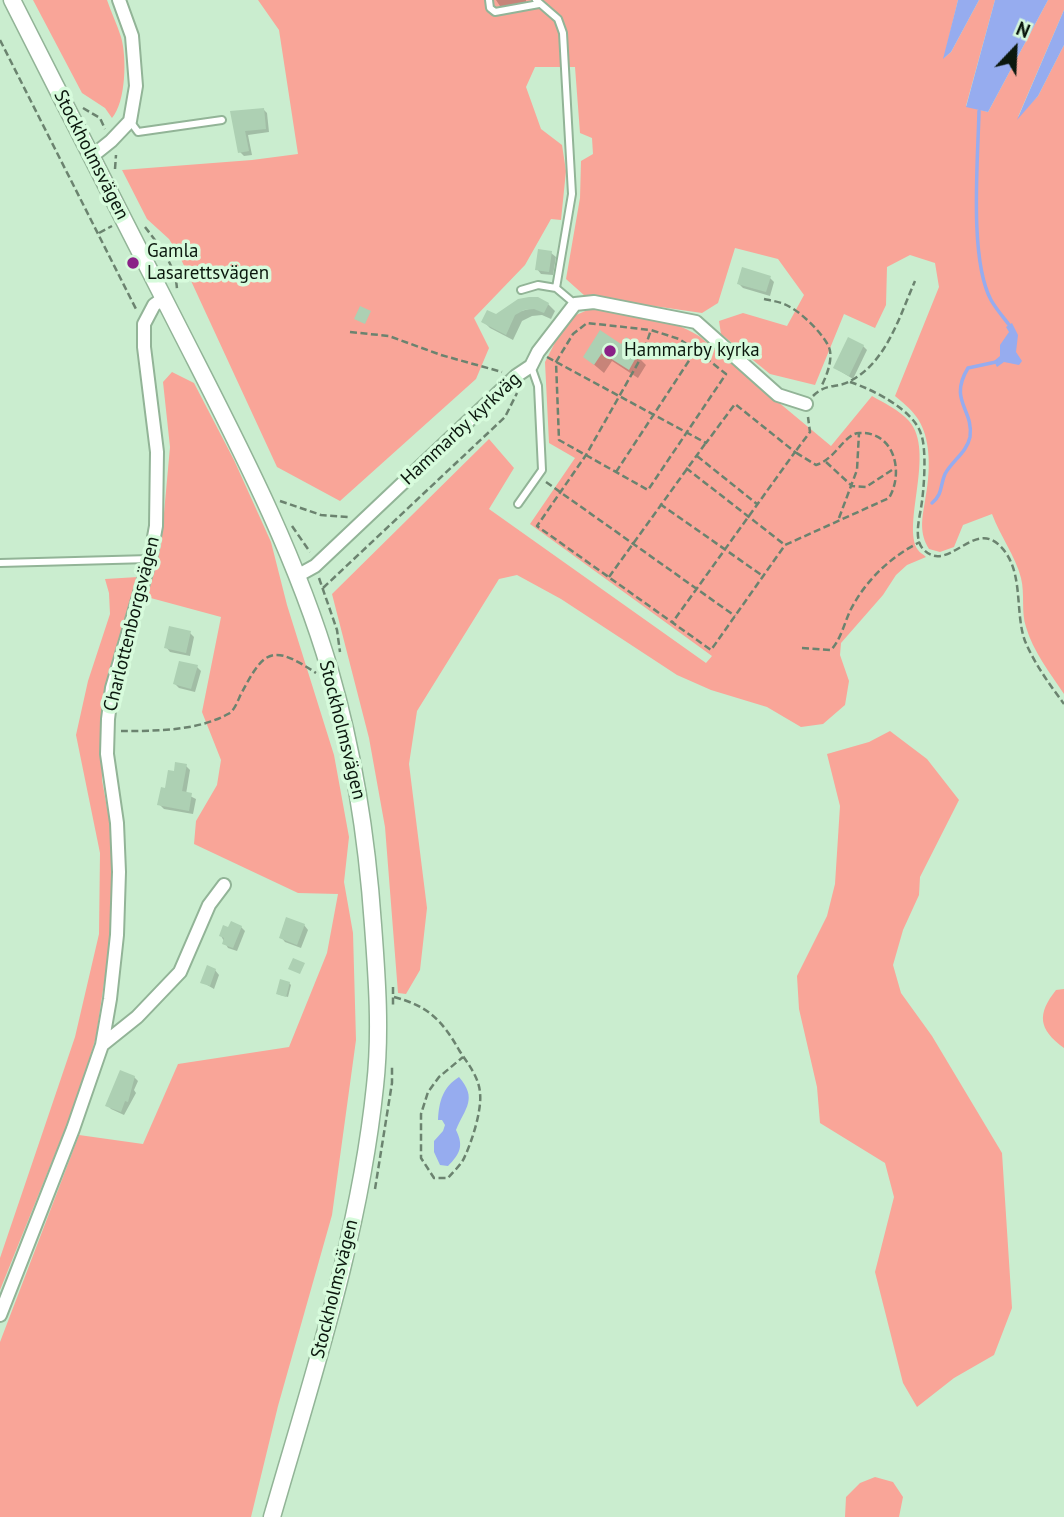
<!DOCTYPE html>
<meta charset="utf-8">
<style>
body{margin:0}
#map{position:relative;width:1064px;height:1517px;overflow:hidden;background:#caedcf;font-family:"PT Sans",sans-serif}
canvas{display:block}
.north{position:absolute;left:980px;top:14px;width:70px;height:70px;-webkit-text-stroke:5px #d7fbdc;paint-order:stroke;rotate:23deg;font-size:19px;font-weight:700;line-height:28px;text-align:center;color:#0b180e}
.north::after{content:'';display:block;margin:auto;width:24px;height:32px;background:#0b180e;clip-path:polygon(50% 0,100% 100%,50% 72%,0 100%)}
</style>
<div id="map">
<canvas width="1064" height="1517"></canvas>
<div class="north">N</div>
</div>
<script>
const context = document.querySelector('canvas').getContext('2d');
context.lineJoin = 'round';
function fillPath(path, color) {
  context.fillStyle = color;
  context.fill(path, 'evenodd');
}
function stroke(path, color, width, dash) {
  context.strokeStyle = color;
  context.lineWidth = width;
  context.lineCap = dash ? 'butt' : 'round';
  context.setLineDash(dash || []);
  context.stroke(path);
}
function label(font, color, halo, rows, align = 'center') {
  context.font = font + ' "PT Sans",sans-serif';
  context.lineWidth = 7;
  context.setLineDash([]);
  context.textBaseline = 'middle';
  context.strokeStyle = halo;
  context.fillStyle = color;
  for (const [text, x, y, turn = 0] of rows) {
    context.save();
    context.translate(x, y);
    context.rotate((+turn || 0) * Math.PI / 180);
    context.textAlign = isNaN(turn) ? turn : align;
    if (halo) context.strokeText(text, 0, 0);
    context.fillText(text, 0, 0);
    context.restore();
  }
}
fillPath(new Path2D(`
 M33,0H107C111,12 117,24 121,37C127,57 126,102 112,118L105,108L82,93Z
 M258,0H958L944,58L951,52L979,0H995L966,106L988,112L1048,0H1064V10L1018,117L1038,96L1064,45V694C1050,673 1033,651 1026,627C1021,612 1025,594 1021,578C1015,555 1000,536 992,514L963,525L954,547L940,552L929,549C919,533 922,519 925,501C930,475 933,437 915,415C910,408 902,402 895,396L939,287L935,263L910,255L887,267L886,305L875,328L844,314L815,385L770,374L721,334L719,321L743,313L787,326L804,295L778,259L735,248L718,303L702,313L585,296L566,279L580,198L581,161L593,154L592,138L580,133L575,67H535L526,87L541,129L562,145L566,171L561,220L551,219L525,265L474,318L489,348L476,379L340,501L277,467L180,257L169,239L147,219L122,170L252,160L298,154L279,30Z
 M590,309C627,315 667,316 699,336L831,446L872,396C884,403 899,410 909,421C936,451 901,526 918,550C920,553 923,554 926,557L907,565L896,575L883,595L841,643L840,655L849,681L845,705L823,724L801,727L767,707L711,690L677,675L561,599L517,575L499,579L417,711L409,764L427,908L420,970L406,994L398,993L385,827L369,738L332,594L489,439L514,468L489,509L706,663L712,656L530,524L575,458L549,443L545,362L564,325L576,315Z
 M172,372L194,383L234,460L271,542L287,605L334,755L349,837L344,882L353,933L356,1040L332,1215L278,1406L251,1517H0V1342L79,1135L143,1144L178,1064L289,1047L327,953L338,894L298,893L194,844L196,821L217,785L221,760L202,712L221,617L147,597L161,546L170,447L163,382Z
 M138,577L106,683L101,725L102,780L113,841V886L111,936L96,1037L78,1097L0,1290V1258L75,1037L99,934L100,853L76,735L88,681L110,614L109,593L105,579Z
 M890,731L927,759L959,800L920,877L919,895L903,930L893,965L901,993L932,1036L1002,1153L1012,1308L994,1355L954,1378L917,1407L903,1383L875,1272L894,1197L885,1163L820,1123L817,1087L799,1009L797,976L827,916L835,884L840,806L827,754L869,742Z
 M1064,989V1048C1038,1029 1037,1014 1056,990Z
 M875,1477L893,1482L903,1497L899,1517H845L846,1497L860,1483Z`), '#f9a598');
fillPath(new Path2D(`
 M958,0H979L951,52L943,59Z
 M995,0H1048L988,112L966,107Z
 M1064,10V45L1038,96L1017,120Z
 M1012,323L1018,335L1016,352L1022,361L1019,365L1004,362L997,367L994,361L1000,356V345L1009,332L1006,327Z
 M459,1077C478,1099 465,1108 456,1130C464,1146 460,1154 448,1166L440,1165L434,1152V1141L443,1131L445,1125L442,1120H438C439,1101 443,1087 459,1077Z`), '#96acef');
fillPath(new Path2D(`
 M496,0H526V5L502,9Z
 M263,109L267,113L269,132L248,135L252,155L244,156L240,152L232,113Z
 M551,253L556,257L553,275L541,274L537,269Z
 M770,278L774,282L770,296L743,288L739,284Z
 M548,304L555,311L551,319L542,315L532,316L522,321L513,340L490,328L483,321Z
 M635,345L644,354L641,360L646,365L638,378L612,361L604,373L585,357Z
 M863,346L867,350L853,379L835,368Z
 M190,633L194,637L190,656L170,652L166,647Z
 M197,667L201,671L195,692L179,688L175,684Z
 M186,766L190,770L186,794L196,799L193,814L164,809L159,804L175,773Z
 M304,925L308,930L301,948L285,942L281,937Z
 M241,927L245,931L237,951L228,948L221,936Z
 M215,970L219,975L214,989L202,982Z
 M289,983L291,985L288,997L280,995L278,994Z
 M134,1077L138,1081L134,1090L136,1093L124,1115L111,1109L107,1105Z`), '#0003');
stroke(new Path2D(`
 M979,111C978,160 969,259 991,300C996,309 1004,318 1010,326
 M932,503C943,494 940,485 945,474C952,461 967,452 970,437C974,409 948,401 968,368L996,362`), '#96acef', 3.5);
fillPath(new Path2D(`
 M264,108L266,129L245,131L249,151L238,153L230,111Z
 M538,249L552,251L549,272L535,270Z
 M742,267L771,276L766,292L737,284Z
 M529,297H538L549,303L544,313L534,309L524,310L515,315L506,335L481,322L487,310L496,314L518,299Z
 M360,306L371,311L365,324L354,319Z
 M600,330L621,344L626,337L636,344L632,350L638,354L629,370L602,353L594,365L583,357Z
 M848,337L864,345L849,376L833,368Z
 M169,626L191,631L186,653L164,648Z
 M179,661L198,665L191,689L173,684Z
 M175,762L187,764L182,791L192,793L189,811L157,805L161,787L165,788L168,770L174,771Z
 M286,917L305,924L297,945L279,938Z
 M231,921L242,926L233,948L222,944L224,938L219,936L223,925L228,927Z
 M293,958L305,963L300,974L288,969Z
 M207,965L216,969L210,986L200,983Z
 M280,979L290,982L286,997L276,994Z
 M120,1070L135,1076L128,1102L125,1101L121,1112L105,1106Z`), '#add0b3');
const lane = new Path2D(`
 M489,0L490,8L495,12L539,4
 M536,0L558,19L563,33L572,194L556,288L575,304
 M130,121L138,132L222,120
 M521,290L538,285L556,288
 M518,504L542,470L538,386L531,366
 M0,563L150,559`);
const street = new Path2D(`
 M91,157L111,141L130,121L136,86L132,36L119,0
 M297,576L315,566L516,376L531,366L538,352L575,304L594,302L696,322L778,395L806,404
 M102,1045L137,1017L180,972L209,905L224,885
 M0,1315L73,1129L102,1045L110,999L117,935L119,872L117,823L107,754L108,719L112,688L150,559L156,526L157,452L144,347V324L154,305L164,298`);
const secondary = new Path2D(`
 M12,0C69,113 127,226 184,338C239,446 296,554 330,671C354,754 367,838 373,925C377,978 381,1033 375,1086C360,1233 313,1375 272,1517`);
stroke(lane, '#92b497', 10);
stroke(street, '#92b497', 16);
stroke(secondary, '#92b497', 19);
stroke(new Path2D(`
 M0,40L137,311
 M83,108L100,118L105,129
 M115,169L116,155
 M145,227C159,245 177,267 177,291
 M99,233L112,226
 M764,299C773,301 782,302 790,307C802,313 828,338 830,351C832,363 826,377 821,387
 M350,332L389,336L441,355L502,372
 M696,350L679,339L651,330L642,356L586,455L537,526L711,650L785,545L889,498C904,473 895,431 859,433C844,434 836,459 816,465L795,452L810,432L808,417
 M547,357L706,443L735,404L795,452L672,623
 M850,382C872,389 914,410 921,434C927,449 924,491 921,508C919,520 914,539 923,549C947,575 973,520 999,545C1025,569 1014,611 1025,641C1034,663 1050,685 1064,704
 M813,396C827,382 838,389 852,380C887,361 900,315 915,281
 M697,456L757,504
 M826,462L852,486L866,487L895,468
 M686,468L785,545
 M616,472L696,350L726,374L648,490L559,440L556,362L573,334L587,323L651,330
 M546,482L735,616
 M280,501L321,515L348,517
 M660,504L763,576
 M839,518L857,470L859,433
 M292,526L310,552
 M609,577L705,444
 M319,578L337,630L340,652
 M323,588L505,417L517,393
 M802,648L831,650C841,639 844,624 850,611C865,581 890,557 920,542
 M121,731C156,731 197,731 228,714C234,711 237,703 240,696C264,650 271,643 316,673
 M393,987V1008
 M394,997C428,1006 442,1020 459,1050C468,1064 479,1077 480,1093C482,1110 472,1141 465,1156C462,1164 454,1171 448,1178H434L421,1158V1114L428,1092L439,1077L463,1057
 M375,1189L392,1083V1067`), '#6b836f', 2.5, [7, 3.5]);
stroke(lane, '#fff', 6);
stroke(street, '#fff', 12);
stroke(secondary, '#fff', 16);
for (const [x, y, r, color] of [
 [133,263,7,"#8a2187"],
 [610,351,7,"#8a2187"]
]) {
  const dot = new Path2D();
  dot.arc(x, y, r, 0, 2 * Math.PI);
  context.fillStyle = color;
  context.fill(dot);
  stroke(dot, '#d7fbdc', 2.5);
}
label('19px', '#0b180e', '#d7fbdc', [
 ["Stockholmsvägen",91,155,63],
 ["Hammarby kyrkväg",461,429,-43],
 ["Charlottenborgsvägen",132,624,-76],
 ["Stockholmsvägen",342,730,76],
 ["Stockholmsvägen",335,1289,-76]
]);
label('19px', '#0b180e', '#d7fbdc', [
 ["Gamla",147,252],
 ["Lasarettsvägen",147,274],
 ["Hammarby kyrka",624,351]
], 'left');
</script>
